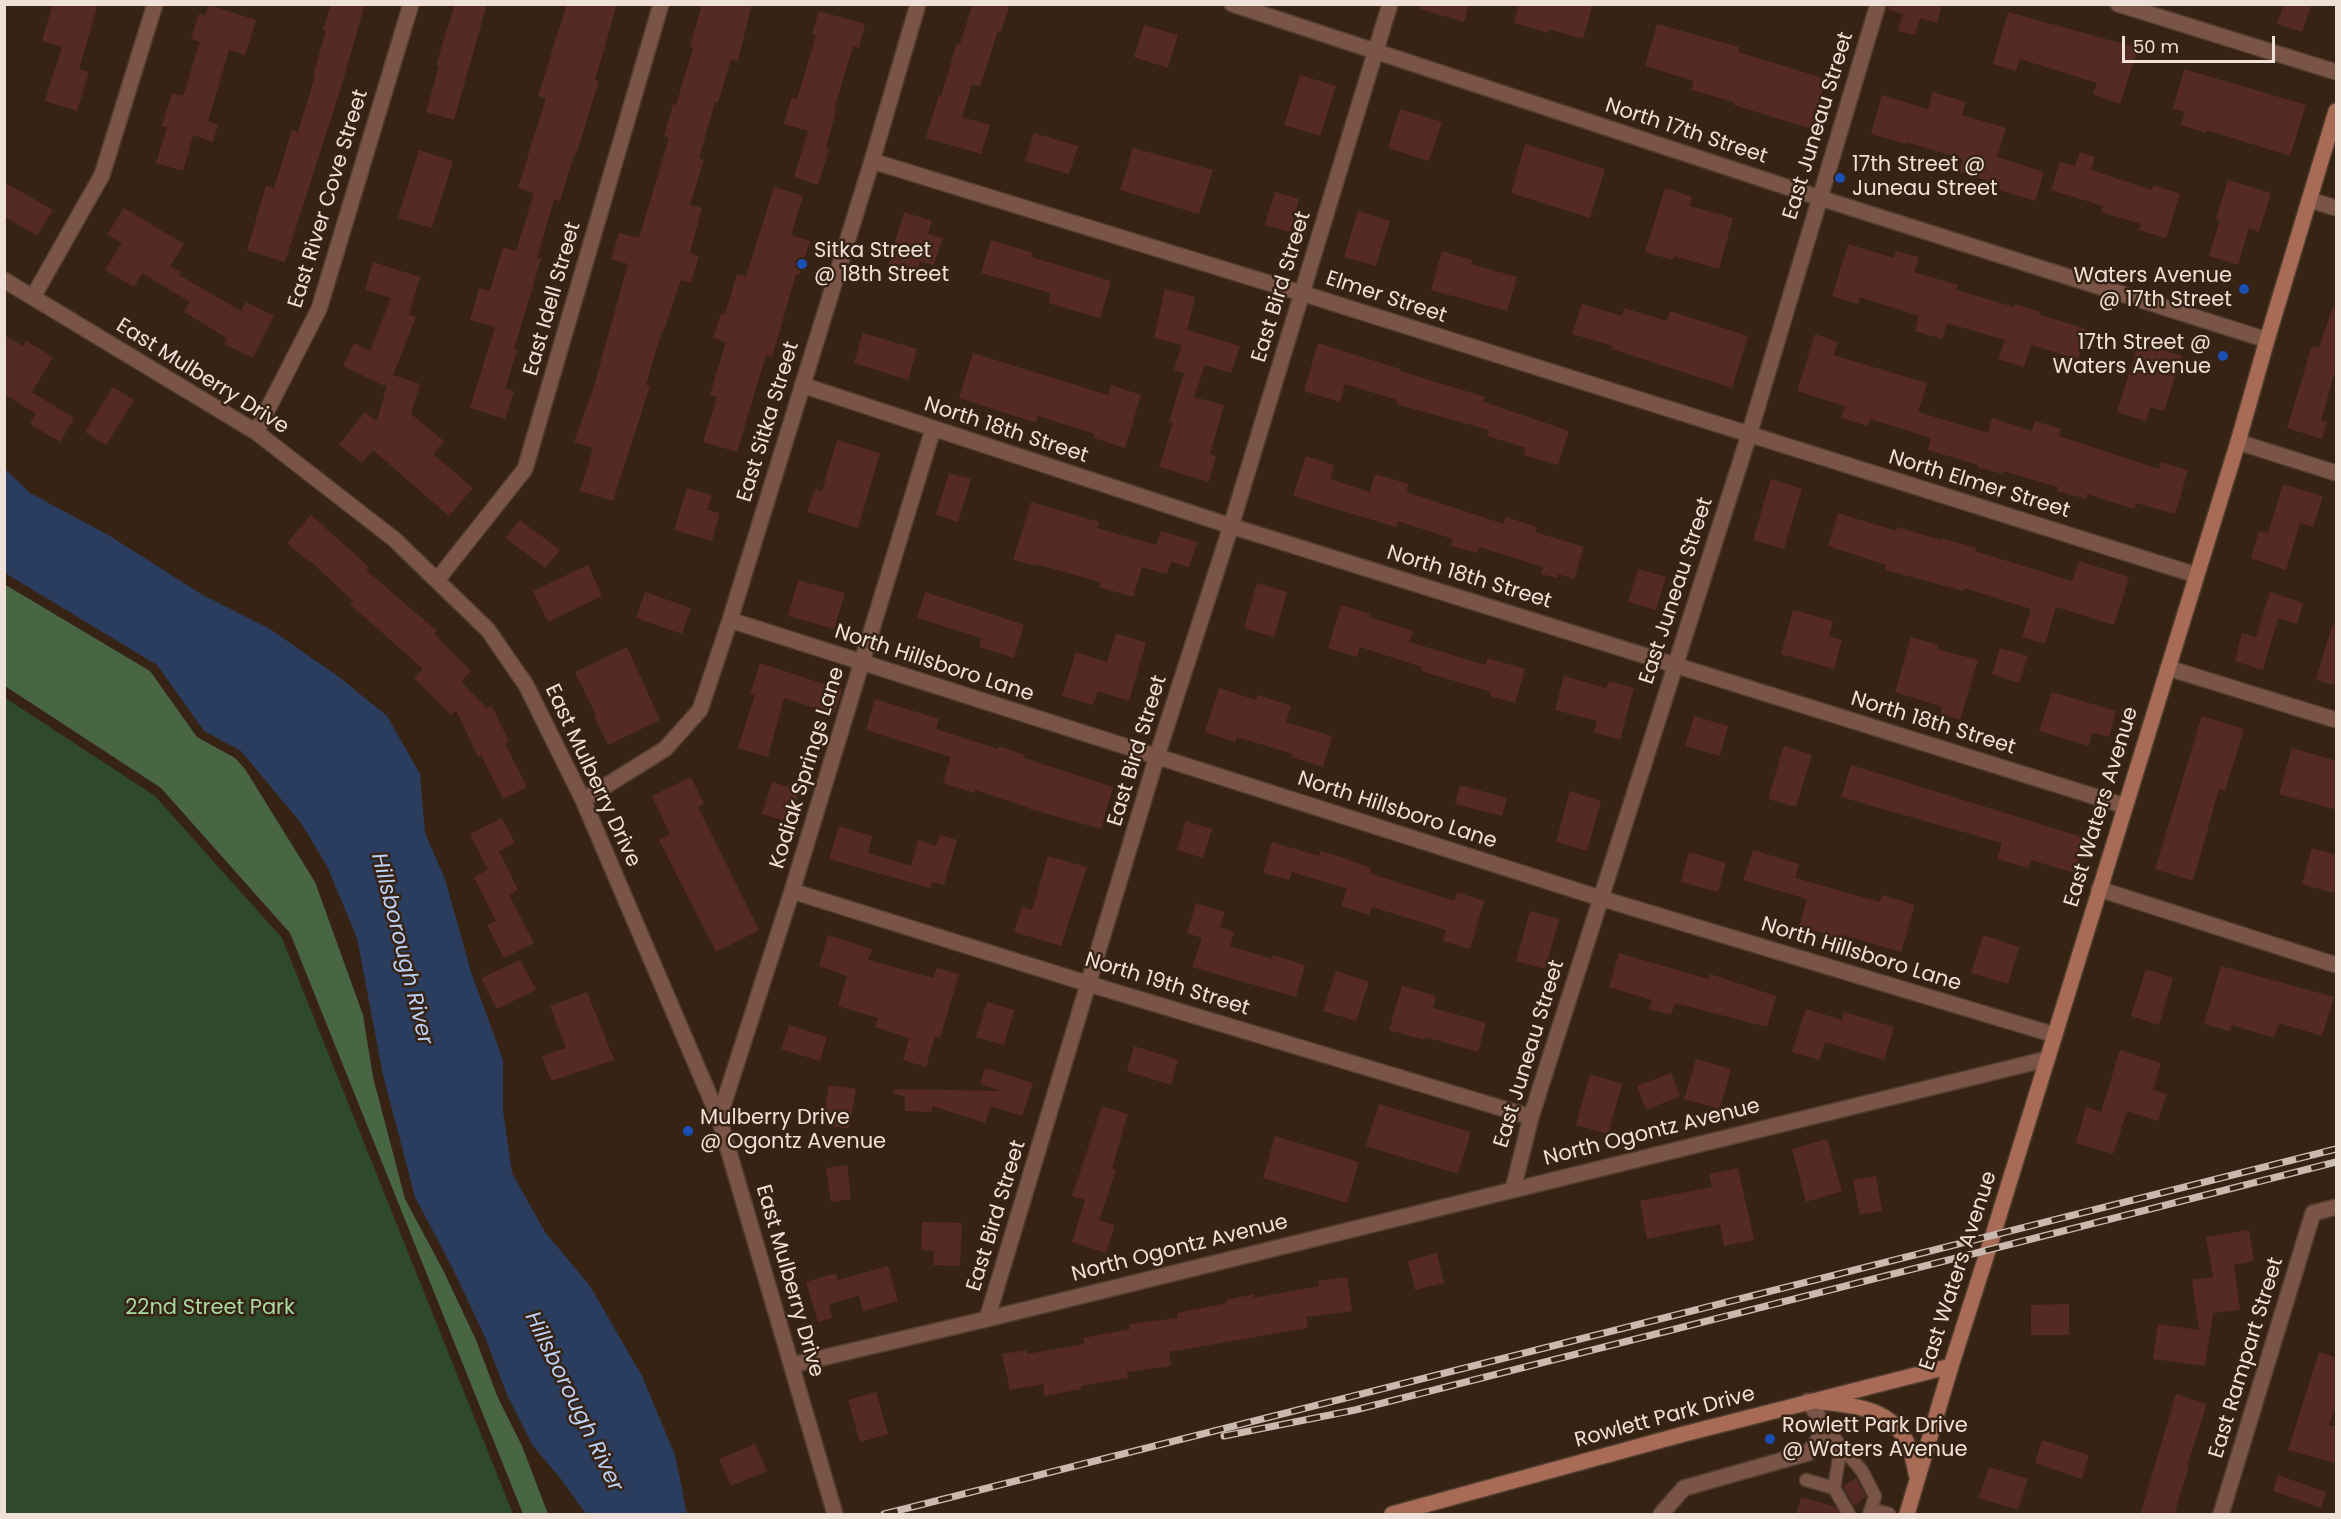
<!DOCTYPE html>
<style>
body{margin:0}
#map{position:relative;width:2341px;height:1519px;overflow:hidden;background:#372314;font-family:Poppins,sans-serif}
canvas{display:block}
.frame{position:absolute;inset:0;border:6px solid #efe1d8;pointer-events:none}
.scale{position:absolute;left:2122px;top:36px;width:153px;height:27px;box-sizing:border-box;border:3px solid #efe1d8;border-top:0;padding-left:8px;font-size:18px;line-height:21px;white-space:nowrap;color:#efe1d8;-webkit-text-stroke:4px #372314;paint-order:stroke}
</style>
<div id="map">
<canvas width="2341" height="1519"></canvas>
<div class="frame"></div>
<div class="scale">50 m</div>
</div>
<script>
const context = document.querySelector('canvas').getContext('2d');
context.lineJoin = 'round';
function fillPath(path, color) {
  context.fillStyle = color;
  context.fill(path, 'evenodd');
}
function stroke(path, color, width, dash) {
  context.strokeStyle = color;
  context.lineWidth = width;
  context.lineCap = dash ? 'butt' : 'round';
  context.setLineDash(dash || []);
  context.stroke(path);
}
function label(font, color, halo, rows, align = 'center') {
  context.font = font + ' Poppins,sans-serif';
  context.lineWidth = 5;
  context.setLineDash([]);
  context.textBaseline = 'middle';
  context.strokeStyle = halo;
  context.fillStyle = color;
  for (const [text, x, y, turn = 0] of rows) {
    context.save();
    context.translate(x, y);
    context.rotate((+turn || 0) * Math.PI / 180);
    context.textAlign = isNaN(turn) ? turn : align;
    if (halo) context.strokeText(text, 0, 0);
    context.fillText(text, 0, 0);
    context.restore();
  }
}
fillPath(new Path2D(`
 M4,697L155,796L282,938L513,1514H5Z`), '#2f492b');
fillPath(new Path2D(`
 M4,584L150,671L197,737L235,758L245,769L315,882L363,1015L373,1077L405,1199L444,1272L476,1340L498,1398L522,1446L548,1514H523L290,933L161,788L5,686Z`), '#486643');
fillPath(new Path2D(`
 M5,469L30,493L110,536L201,594L270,629L339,677L387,716L420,774L425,833L445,879L471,972L503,1060V1111L512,1173L545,1232L590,1286L642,1376L675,1455L687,1514H586L561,1479L533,1446L507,1395L485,1337L453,1269L415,1197L383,1075L357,938L327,866L301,823L241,751L204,731L157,665L5,573Z`), '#2b3d5f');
fillPath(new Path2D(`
 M53,4H98L79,69L89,72L77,111L45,101L62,47L42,41Z
 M331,4H365L342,84L285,262L247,250L266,186L274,188L292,130L298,132L315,76L313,75L326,31L323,30Z
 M455,4H487L454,120L426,112L439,66L436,65Z
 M567,4H617L595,80L599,81L576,155L574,154L560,201L554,200L537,258L541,259L514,349L517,350L505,389L514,391L505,419L470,408L495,327L470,320L479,288L490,291L503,247L516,251L534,193L518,188L546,98L538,96Z
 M702,4H752L738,61L731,59L718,103L715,102L699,158L704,160L690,205L702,208L690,253L699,256L691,283L681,280L664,331L662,330L646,385L650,386L613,501L580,491L593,448L574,442L594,386L628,264L611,259L619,233L639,238L669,138L664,136L673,104L676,105L693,48L690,47Z
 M973,4H1010L1001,32L998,31L980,87L972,84L962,117L990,125L981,154L926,138L939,95L941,96L957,43L960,44Z
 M1421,4H1469L1464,22L1420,9Z
 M1519,4H1593L1583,39L1549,29L1548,33L1514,23Z
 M1889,4H1942L1937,23L1920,18L1915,35L1898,31L1903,14L1889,10Z
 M2284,4H2312L2302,32L2277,24Z
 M209,5L256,20L245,55L229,50L208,121L218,125L213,142L193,135L183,171L156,163L167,127L162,126L172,93L183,96L200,42L191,39L199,14L205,16Z
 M819,11L865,24L859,48L853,46L834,110L836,111L826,148L829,149L818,185L794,177L808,131L784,124L792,97L797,99L816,35L812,34Z
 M2008,12L2138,48L2120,104L2093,94L2097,83L2020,59L2016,71L1993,64Z
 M1657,24L1739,47L1738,52L1826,79L1811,129L1734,105V102L1691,90L1694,81L1645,66Z
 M1144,25L1178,35L1168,68L1134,57Z
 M2184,69L2306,105L2290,156L2207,130L2206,133L2181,125L2185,112L2173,109Z
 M1300,75L1336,86L1320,136L1284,125Z
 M1933,92L1966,102L1962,115L2006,128L1997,157L2044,172L2035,201L1999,190L2000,184L1959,172L1963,159L1906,142L1905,144L1871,134L1882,95L1928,109Z
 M1400,109L1442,122L1429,161L1388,148Z
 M1034,133L1078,146L1069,174L1025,161Z
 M1525,144L1605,169L1590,218L1511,193Z
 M1133,148L1213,170L1199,214L1120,190Z
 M419,150L453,161L432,228L398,218Z
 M2080,152L2095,157L2091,170L2152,190L2153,185L2180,194L2166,238L2139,230L2141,224L2101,212L2103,206L2051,190L2060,162L2075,166Z
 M2228,180L2271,193L2259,232L2249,228L2238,265L2209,256L2220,220L2216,219Z
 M4,182L53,210L37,236L4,216Z
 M774,187L803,196L791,235L810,241L799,275L796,274L772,357L766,355L737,452L703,442L717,397L710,395L726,342L713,338L721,313L725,314L737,274L746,277Z
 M1665,188L1692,197L1689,206L1733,218L1719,269L1674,256L1673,260L1645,252Z
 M1275,192L1299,199L1290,232L1265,225Z
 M124,208L184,244L170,266L181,272L179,275L241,311L246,302L274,316L253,358L224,344L227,338L184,312L190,302L142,273L134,287L105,270L122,243L107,235Z
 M1358,211L1390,221L1376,266L1344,257Z
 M904,212L932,221L928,234L943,238L934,265L920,261L916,274L888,266Z
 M991,240L1033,253L1031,257L1111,281L1100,318L1048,303L1051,293L981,273Z
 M1848,244L1894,258L1896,251L1919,257L1914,272L1958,285L1956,290L2014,307L2015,304L2041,312L2040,315L2087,329L2078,359L2031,345L2024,367L1998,359L2005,340L1947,323L1942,339L1915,331L1919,316L1860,297L1858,304L1832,296Z
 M1442,251L1472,260L1471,264L1517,277L1507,311L1431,290Z
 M373,262L420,277L409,314L416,317L393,375L420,384L411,414L444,441L433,454L473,488L449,516L373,450L362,463L339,445L365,412L377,421L387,385H382L343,366L354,343L370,351L391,298L365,290Z
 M1165,289L1195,297L1187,330L1240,346L1231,373L1205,365L1194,397L1224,405L1210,454L1216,456L1209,482L1159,467L1173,423L1169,422L1184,373L1174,370L1182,345L1154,338Z
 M1582,304L1622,316L1624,308L1667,321L1670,311L1748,336L1732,388L1612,349L1613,346L1572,334Z
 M2333,306H2337V365L2321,420L2327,422L2322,439L2287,428L2312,346L2319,348Z
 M863,333L917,349L908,380L854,363Z
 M1815,334L1838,342L1833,355L1927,383L1918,412L1988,433L1992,418L2032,431L2035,421L2061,429L2059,436L2159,469L2161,462L2188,470L2175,514L2136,503L2134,509L2087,494L2086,499L2057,491L2058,487L2003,471L2002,474L1978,467V465L1928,450L1931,438L1870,419L1868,426L1841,418L1845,406L1797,391Z
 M4,335L23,346L26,341L53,357L32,392L74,418L60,442L30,424L36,414L4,394Z
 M2139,342L2182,356L2164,411L2150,407L2146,421L2117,412Z
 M1318,343L1400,369V371L1485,397L1484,402L1569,431L1558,465L1524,455L1526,448L1487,436L1489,430L1396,404L1397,400L1345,384L1340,402L1304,391Z
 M973,353L1108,395L1111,385L1141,395L1125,448L1094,438L1095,434L1038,416L1036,423L959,398Z
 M113,387L134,400L106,445L85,432Z
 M837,440L880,453L858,528L807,512L815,489L822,491Z
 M1306,456L1334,465L1330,479L1370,492L1375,474L1409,484L1406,492L1504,524L1506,517L1537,527L1535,532L1584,547L1574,579L1558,574L1557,578L1541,574L1543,567L1479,547L1477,553L1451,546L1453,539L1398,521L1396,527L1293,496Z
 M949,473L971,479L958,522L936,515Z
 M1771,479L1802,489L1784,549L1753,540Z
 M2283,484L2323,496L2313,527L2300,523L2286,570L2251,558L2259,531L2268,533Z
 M687,488L712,495L707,510L720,513L712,541L674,530Z
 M1031,502L1099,522L1097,528L1156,545L1161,531L1197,542L1189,567L1171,562L1167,574L1142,567L1133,597L1099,587L1100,582L1036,564L1035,566L1013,560Z
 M1838,513L1896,531L1897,527L1941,540L1942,538L1976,548L1975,551L2072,581L2079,561L2129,577L2114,625L2056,607L2045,644L2022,637L2031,609L1965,588L1964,591L1885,570L1886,565L1828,546Z
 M311,515L369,567L366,570L437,631L434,634L471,671L461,682L487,708L492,706L509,742L505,744L527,787L503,799L481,755L478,757L456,710L451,715L414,678L423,669L350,604L353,601L309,560L308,561L287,543Z
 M520,520L560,550L545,568L506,538Z
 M588,565L602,596L548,622L533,591Z
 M1638,569L1666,577L1656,610L1628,602Z
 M798,580L845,593L834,629L788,616Z
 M1257,583L1287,592L1274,637L1244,628Z
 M645,592L691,608L682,634L636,618Z
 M925,592L1024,625L1014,658L979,647L982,638L917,618Z
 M2270,592L2303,603L2297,624L2278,618L2263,670L2235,661L2242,633L2256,637Z
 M1341,605L1370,614L1369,617L1413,631L1409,642L1486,665L1487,658L1525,669L1515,703L1490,696L1491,692L1421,671L1422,667L1360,647L1357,657L1328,648Z
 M1793,610L1833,621L1829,636L1842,640L1834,669L1781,654Z
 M2332,625L2337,626V686L2316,680Z
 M1116,633L1146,643L1129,701L1098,691L1093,705L1062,696L1076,652L1107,662Z
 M1911,637L1938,645L1937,649L1978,660L1960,720L1940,714L1942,707L1895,692Z
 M627,647L660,720L608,745L594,716L596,715L575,672Z
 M2000,648L2028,656L2019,683L1992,674Z
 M760,663L842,690L834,714L784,698L768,757L738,748L755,695L750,694Z
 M1564,676L1606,688L1609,681L1634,688L1620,740L1594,732L1597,721L1555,710Z
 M1219,688L1256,700L1258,695L1291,706L1286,722L1332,736L1323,767L1291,757L1293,754L1237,737L1235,742L1205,732Z
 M2052,692L2116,711L2109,737L2092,733L2089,746L2039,731Z
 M875,699L939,719L936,729L998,749L999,746L1025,755L1024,758L1113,787L1101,829L1027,808V807L975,790L974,793L943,783L951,757L866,730Z
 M1694,716L1728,726L1720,756L1685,746Z
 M2202,716L2244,729L2225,791L2219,789L2193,881L2155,869Z
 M1784,746L1812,755L1796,807L1768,799Z
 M2292,748L2337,761V810L2279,794Z
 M1851,765L2085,838L2075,873L2031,860L2028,868L1997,859L2002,843L1841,797Z
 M691,777L704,804L698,807L759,930L716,952L659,840L670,834L652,796Z
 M772,782L799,790L790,822L762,814Z
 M1460,785L1507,798L1502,816L1455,804Z
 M1570,791L1601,801L1587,851L1556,842Z
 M502,818L515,843L499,851L518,890L509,895L534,943L504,958L487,925L496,921L474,877L488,870L470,834Z
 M1186,821L1212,829L1203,858L1177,850Z
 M839,826L872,836L868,853L911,866L918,840L936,846L940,835L957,840L944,885L932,882L930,888L829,859Z
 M1272,842L1319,856L1321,851L1344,858L1371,868L1370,873L1381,877L1454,901L1457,892L1484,901L1470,949L1443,941L1446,930L1372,907L1369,915L1341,906L1347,889L1292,872L1289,880L1263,873Z
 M2312,848L2337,855V894L2302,884Z
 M1753,850L1799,864L1795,878L1880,902L1882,895L1915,905L1901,952L1843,935L1842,939L1799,926L1807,899L1743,880Z
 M1689,852L1726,863L1718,892L1681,882Z
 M1048,856L1087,867L1061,946L1014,932L1022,907L1032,910Z
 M1196,903L1225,912L1220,927L1234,932L1230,946L1272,959L1273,955L1305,965L1296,997L1192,967L1202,938L1187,933Z
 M1530,911L1559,919L1545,969L1516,961Z
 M828,935L872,949L868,960L933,978L937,968L959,974L940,1038L935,1036L926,1067L903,1060L909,1038L875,1027L878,1018L838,1006L847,976L819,966Z
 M1983,935L2019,947L2008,984L1971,973Z
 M1619,953L1708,979L1710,974L1776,996L1767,1027L1675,1003L1671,1015L1649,1009L1652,1000L1609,987Z
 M520,960L536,990L497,1009L481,978Z
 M2221,966L2334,997L2322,1036L2279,1023L2274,1038L2232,1025L2230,1031L2204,1024Z
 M2146,969L2173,978L2159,1025L2131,1016Z
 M1336,971L1369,982L1356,1021L1323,1011Z
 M1402,986L1436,996L1433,1008L1486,1023L1478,1052L1425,1037L1424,1040L1389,1030Z
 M587,992L614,1060L551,1081L542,1056L566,1048L550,1006Z
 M987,1002L1014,1010L1004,1045L976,1037Z
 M1806,1009L1842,1020L1844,1012L1894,1027L1884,1060L1825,1042L1819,1060L1792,1052Z
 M789,1025L827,1037L820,1061L781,1049Z
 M1134,1046L1178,1060L1171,1085L1127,1071Z
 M2120,1050L2161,1063L2153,1090L2167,1094L2158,1121L2127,1111L2113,1154L2076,1143L2086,1107L2101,1112Z
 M1696,1059L1731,1069L1720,1109L1684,1099Z
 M985,1068L1033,1083L1022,1116L991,1106L985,1123L932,1106V1112L905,1111V1097L893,1093L894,1089L1001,1091L980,1084Z
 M1671,1073L1680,1096L1646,1110L1637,1086Z
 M1590,1074L1622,1084L1608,1134L1576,1125Z
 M829,1085L856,1089L849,1129L822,1124Z
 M1379,1104L1471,1132L1458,1174L1366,1146Z
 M1102,1106L1128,1114L1112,1168L1116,1170L1099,1220L1115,1225L1106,1253L1072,1242L1085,1200L1072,1196Z
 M1275,1136L1359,1162L1347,1203L1263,1178Z
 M1827,1139L1842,1191L1806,1202L1792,1149Z
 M847,1165L851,1199L831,1202L826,1168Z
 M1738,1168L1754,1240L1724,1246L1720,1224L1647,1239L1640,1201L1712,1187L1709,1174Z
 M1876,1176L1882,1211L1860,1215L1853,1180Z
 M922,1222L962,1223L960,1266L933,1265L934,1251L921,1250Z
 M2249,1230L2254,1261L2234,1265L2240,1310L2213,1313L2205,1366L2153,1359L2158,1324L2199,1330L2192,1280L2213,1277L2206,1237Z
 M1437,1253L1444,1283L1415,1290L1408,1261Z
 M888,1266L898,1301L863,1311L859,1296L829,1304L832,1318L818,1322L806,1282L836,1273L838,1280Z
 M1347,1277L1352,1311L1306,1317L1308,1328L1169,1352L1171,1366L1127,1372L1128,1378L1081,1386V1389L1045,1396L1043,1384L1010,1390L1002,1354L1026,1350L1027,1354L1085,1344L1083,1338L1130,1329L1129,1324L1178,1318L1177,1313L1227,1303V1300L1254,1294V1298L1319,1286L1318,1281Z
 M2069,1304V1335H2031V1305Z
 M2319,1352L2337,1358V1402L2329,1425L2337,1427V1454L2334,1463L2288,1450Z
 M876,1392L888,1434L860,1442L848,1400Z
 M2176,1394L2207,1404L2187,1466H2189L2174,1515H2140Z
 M2042,1440L2089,1455L2082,1479L2035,1463Z
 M755,1444L767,1471L731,1486L719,1459Z
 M1989,1467L2028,1479L2018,1510L1979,1498Z
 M2278,1475L2326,1492L2321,1508L2273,1491Z
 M1856,1478L1866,1497L1854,1506L1843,1486Z
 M1801,1497L1836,1507L1840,1515H1796Z`), '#552a23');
const lane = new Path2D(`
 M1827,1429L1862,1471L1875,1496L1871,1509
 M1841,1446L1834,1488L1849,1514
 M1806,1480L1834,1488
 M1869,1514L1871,1509L1889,1514`);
const street = new Path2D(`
 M1232,4L1820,198L2267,340
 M2118,4L2336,72
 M872,161L1314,297L2196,575
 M2310,200L2336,208
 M4,280L256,432L394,539L488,630L526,685L583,800L719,1118L835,1514
 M33,297L102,175L155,4
 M802,385L1231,526L2125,806
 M256,432L319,309L411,4
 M2238,442L2336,473
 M437,580L525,469L661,4
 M730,620L1600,898L2055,1035
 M2168,668L2336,720
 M583,800L665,749L700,710L730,620L872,161L918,4
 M2099,889L2336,965
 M792,891L1089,984L1531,1117
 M719,1118L792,891L933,429
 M1513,1189L1531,1117L1749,435L1878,4
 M987,1319L2047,1059
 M792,1365L987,1319L1157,756L1231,526L1390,4
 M1661,1514L1684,1488L1808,1453L1827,1429L1808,1401
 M2221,1514L2313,1213L2336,1207`);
const secondary = new Path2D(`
 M1820,1402C1874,1407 1907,1414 1916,1474
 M1392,1514L1684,1434L1951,1366
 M1907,1514L1951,1366L1993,1235L2238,442L2267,340L2336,111`);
stroke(lane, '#513e2f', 15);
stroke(street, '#513e2f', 18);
stroke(secondary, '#513e2f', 18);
stroke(lane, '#7a5446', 12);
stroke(street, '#7a5446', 15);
stroke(secondary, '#a86b56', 15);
const rail = new Path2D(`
 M1224,1436L1355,1410L2336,1162
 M884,1514L2336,1149`);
stroke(rail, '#c9b9af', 7);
stroke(rail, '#372314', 4.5, [14]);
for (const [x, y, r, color] of [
 [1840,178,6,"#1a4fb4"],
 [802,264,6,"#1a4fb4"],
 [2244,289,6,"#1a4fb4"],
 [2223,356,6,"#1a4fb4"],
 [688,1131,6,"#1a4fb4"],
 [1770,1439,6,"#1a4fb4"]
]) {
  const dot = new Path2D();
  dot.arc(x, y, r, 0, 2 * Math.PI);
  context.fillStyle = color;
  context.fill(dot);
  stroke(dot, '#372314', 2);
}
label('21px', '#efe1d8', '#372314', [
 ["East Juneau Street",1819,126,-73],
 ["North 17th Street",1686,132,18],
 ["East River Cove Street",329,199,-73],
 ["East Bird Street",1282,287,-73],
 ["Elmer Street",1386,298,18],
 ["East Idell Street",553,299,-74],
 ["East Mulberry Drive",202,377,32],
 ["East Sitka Street",769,422,-73],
 ["North 18th Street",1006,431,18],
 ["North Elmer Street",1979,485,17],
 ["North 18th Street",1469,578,17],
 ["East Juneau Street",1677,591,-72],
 ["North Hillsboro Lane",934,664,18],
 ["North 18th Street",1933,724,17],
 ["East Bird Street",1138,751,-73],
 ["Kodiak Springs Lane",808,768,-73],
 ["East Mulberry Drive",592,776,65],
 ["East Waters Avenue",2102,807,-73],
 ["North Hillsboro Lane",1397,811,18],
 ["North Hillsboro Lane",1861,955,17],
 ["North 19th Street",1167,985,17],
 ["East Juneau Street",1530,1054,-73],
 ["North Ogontz Avenue",1652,1133,-14],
 ["East Bird Street",997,1216,-73],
 ["North Ogontz Avenue",1180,1249,-14],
 ["East Waters Avenue",1959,1271,-72],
 ["East Mulberry Drive",789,1281,74],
 ["East Rampart Street",2247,1358,-73],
 ["Rowlett Park Drive",1665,1418,-15]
]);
label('21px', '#efe1d8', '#372314', [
 ["17th Street @",1852,166],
 ["Juneau Street",1852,190],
 ["Sitka Street",814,252],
 ["@ 18th Street",814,276],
 ["Waters Avenue",2232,277,"right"],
 ["@ 17th Street",2232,301,"right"],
 ["17th Street @",2211,344,"right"],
 ["Waters Avenue",2211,368,"right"],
 ["Mulberry Drive",700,1119],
 ["@ Ogontz Avenue",700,1143],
 ["Rowlett Park Drive",1782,1427],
 ["@ Waters Avenue",1782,1451]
], 'left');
label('21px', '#a9daa0', '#372314', [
 ["22nd Street Park",210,1309]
]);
label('italic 22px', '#bcd0f6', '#372314', [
 ["Hillsborough River",401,949,76],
 ["Hillsborough River",573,1402,64]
]);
</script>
